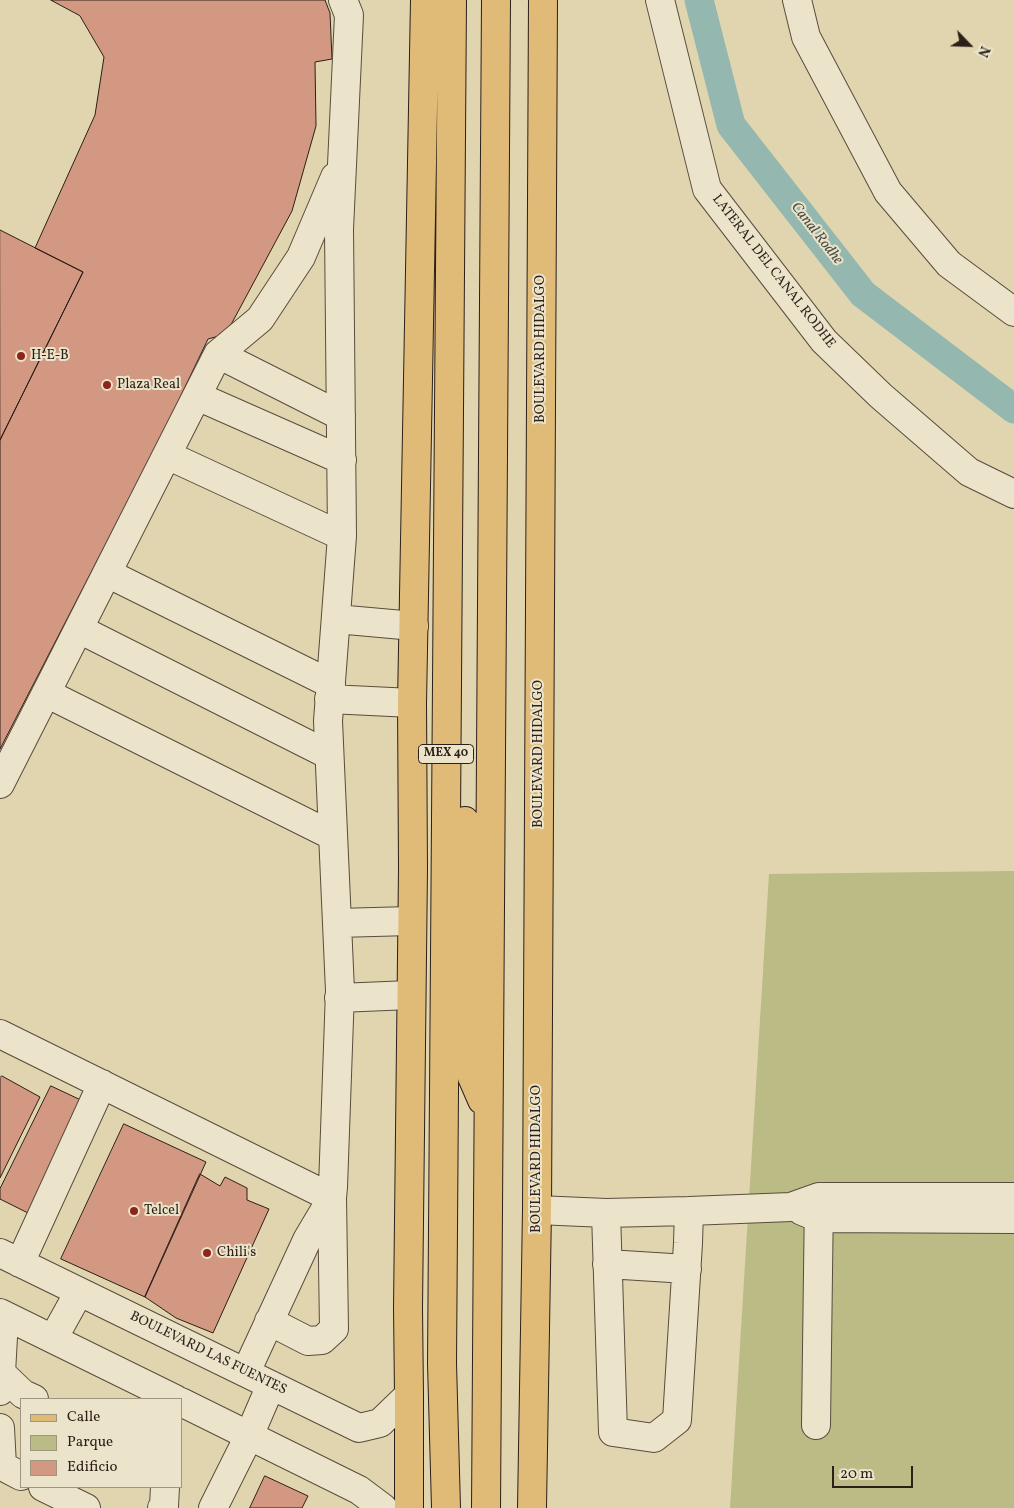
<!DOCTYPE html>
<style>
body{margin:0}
#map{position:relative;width:1014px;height:1508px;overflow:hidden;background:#e0d5ae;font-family:Vollkorn,serif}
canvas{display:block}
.legend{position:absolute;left:20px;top:1398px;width:162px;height:90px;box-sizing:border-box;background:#ebe4ca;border:1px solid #9f9583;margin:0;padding:6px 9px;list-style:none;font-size:15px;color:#2c1f18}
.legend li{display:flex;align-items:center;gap:10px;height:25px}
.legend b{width:25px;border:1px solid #9f9583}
.north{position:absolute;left:944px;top:20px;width:50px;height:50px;-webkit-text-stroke:4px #ebe4ca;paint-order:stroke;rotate:114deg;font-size:14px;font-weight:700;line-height:20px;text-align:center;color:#2c1f18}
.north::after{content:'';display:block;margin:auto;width:18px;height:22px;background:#2c1f18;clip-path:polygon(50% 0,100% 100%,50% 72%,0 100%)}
.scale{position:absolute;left:832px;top:1466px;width:81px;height:22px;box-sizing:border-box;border:2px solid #2c1f18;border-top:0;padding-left:6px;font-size:15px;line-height:18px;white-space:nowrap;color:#2c1f18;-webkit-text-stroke:4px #ebe4ca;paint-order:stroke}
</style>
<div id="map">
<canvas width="1014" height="1508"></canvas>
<ul class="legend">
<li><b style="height:6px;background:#e0ba77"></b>Calle</li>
<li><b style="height:14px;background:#babb85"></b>Parque</li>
<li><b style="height:14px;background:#d29881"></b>Edificio</li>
</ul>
<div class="north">N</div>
<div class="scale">20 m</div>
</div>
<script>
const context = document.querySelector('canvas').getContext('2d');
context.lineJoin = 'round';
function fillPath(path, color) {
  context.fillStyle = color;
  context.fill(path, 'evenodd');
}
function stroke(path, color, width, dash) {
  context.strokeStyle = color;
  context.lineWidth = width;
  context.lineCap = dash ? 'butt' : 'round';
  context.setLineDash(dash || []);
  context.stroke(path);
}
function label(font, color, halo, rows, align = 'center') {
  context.font = font + ' Vollkorn,serif';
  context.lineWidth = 4;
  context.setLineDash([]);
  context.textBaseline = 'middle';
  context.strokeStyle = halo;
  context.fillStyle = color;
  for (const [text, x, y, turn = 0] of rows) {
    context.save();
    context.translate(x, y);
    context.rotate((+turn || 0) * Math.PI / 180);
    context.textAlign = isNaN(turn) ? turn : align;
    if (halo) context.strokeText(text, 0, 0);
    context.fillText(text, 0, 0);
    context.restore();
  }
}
fillPath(new Path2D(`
 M1014,871V1508H730L769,874Z`), '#babb85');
stroke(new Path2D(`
 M699,0L731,125L863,294L1014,409`), '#94b8b0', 29);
const building = new Path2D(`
 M51,0H325L330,13L332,59L315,62L316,126L292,211L226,334L208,339L164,431L0,749V440L83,272L35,248L95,115L104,57L80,16Z
 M0,230L83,272L0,440Z
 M2,1076L40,1097L0,1178V1078Z
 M51,1086L83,1101L28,1213L0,1199V1189Z
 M124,1124L206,1162L145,1297L61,1259Z
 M200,1174L220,1186L225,1177L247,1188V1200L269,1209L213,1333L176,1318L145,1297Z
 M265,1476L308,1496L302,1508H250Z`);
fillPath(building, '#d29881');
stroke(building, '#2c1f18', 1);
const minor = new Path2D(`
 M660,0L707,189L824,341L881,396L969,472L1014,494
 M797,0L806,37L888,192L949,264L1014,312
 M218,354L341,416
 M197,396L342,460
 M167,455L342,536
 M107,573L331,684
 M336,619L414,626
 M79,629L329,755
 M46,693L333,836
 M329,699L412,703
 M0,784L218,354L260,319L301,257L335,177
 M337,923L411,921
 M339,998L410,995
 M0,1034L332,1198L334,1329L322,1340L308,1341L269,1321
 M537,1210L606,1213L689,1211L688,1243L677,1420L654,1438L613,1432L606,1213
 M689,1211L791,1207L819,1197H1014
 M802,1211L819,1218L1014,1219
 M0,1253L359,1428L380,1423L409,1395
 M20,1263L102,1084
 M607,1264L687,1269
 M0,1313L175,1399
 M0,1329L3,1337L0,1391
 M53,1339L79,1292
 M246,1372L307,1240L332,1198L333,1187L340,991L328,721L342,536L339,229L349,15L343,0
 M1,1373L23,1394L34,1399
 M181,1402L359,1490L383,1508
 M816,1425L819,1197
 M0,1428L2,1466L21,1476
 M43,1487L86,1508
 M162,1508L164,1506L165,1487
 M213,1508L249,1436L271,1385`);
const major = new Path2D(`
 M465,821L464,1038L472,1077L482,1100
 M409,1508V1395L408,1308L413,869L412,703L425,0
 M446,1508L442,1363L452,0
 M486,1508L496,0
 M532,1508L537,1210L543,0`);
stroke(minor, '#594c3e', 30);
stroke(major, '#2c1f18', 30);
stroke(minor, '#ebe4ca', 28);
stroke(major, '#e0ba77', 28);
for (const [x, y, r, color] of [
 [21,356,5,"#8f2418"],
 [107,385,5,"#8f2418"],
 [134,1211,5,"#8f2418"],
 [207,1253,5,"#8f2418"]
]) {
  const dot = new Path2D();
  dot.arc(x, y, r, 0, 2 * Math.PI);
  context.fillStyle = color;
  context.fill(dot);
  stroke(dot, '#ebe4ca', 2);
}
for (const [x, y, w] of [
 [446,754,55]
]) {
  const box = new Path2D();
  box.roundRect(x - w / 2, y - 9.5, w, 19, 4);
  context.fillStyle = '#ebe4ca';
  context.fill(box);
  stroke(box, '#2c1f18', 1);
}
label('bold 12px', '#2c1f18', null, [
 ["MEX 40",446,754]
]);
label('14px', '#2c1f18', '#ebe4ca', [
 ["LATERAL DEL CANAL RODHE",773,272,52],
 ["BOULEVARD HIDALGO",541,349,-90],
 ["BOULEVARD HIDALGO",539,754,-90],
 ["BOULEVARD HIDALGO",537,1159,-90],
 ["BOULEVARD LAS FUENTES",208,1354,26]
]);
label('14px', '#2c1f18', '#ebe4ca', [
 ["H-E-B",31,356],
 ["Plaza Real",117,385],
 ["Telcel",144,1211],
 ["Chili's",217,1253]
], 'left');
label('italic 15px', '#4b4d46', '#ebe4ca', [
 ["Canal Rodhe",816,234,52]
]);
</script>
